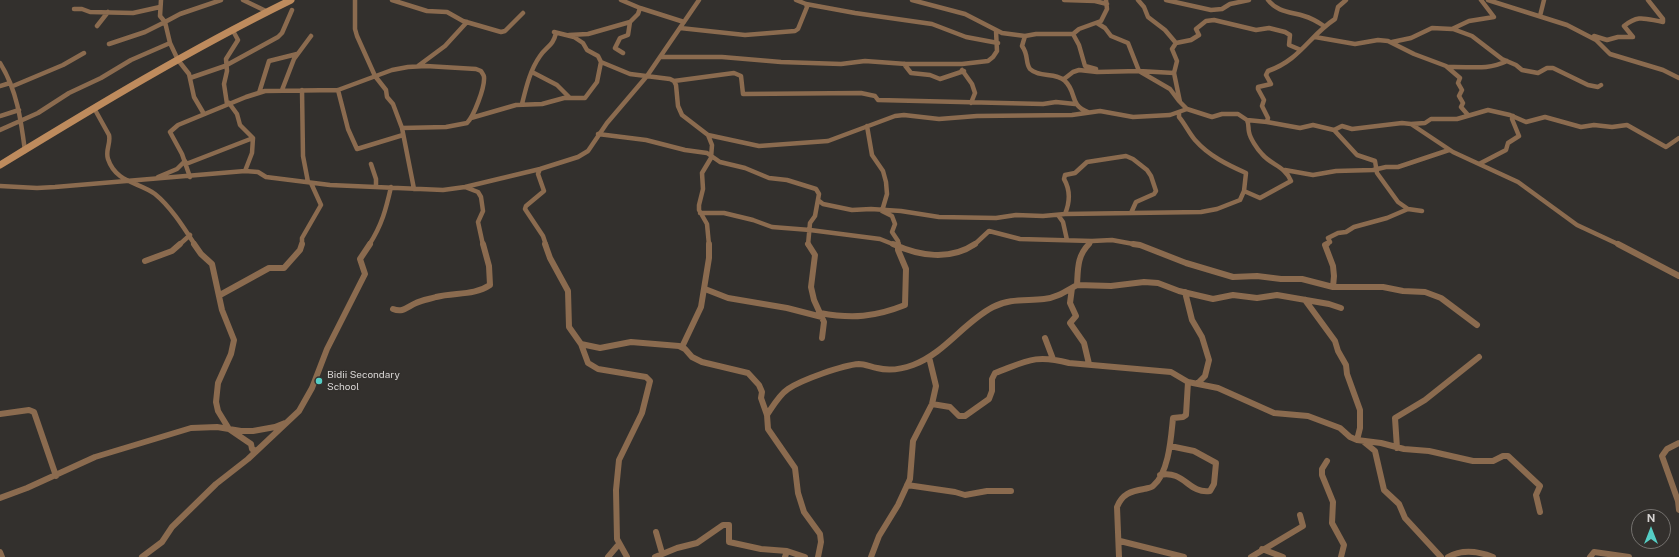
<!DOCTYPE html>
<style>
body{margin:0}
#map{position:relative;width:1679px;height:557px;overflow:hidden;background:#33302d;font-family:"Public Sans",sans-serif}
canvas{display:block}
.north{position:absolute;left:1631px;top:509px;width:40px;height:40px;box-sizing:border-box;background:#33302d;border:1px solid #75726f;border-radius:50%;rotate:0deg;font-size:11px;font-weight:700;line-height:16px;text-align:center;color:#d7d4d3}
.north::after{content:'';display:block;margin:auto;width:14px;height:18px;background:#55cec5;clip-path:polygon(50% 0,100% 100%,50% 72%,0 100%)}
</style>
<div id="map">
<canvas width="1679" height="557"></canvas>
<div class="north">N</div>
</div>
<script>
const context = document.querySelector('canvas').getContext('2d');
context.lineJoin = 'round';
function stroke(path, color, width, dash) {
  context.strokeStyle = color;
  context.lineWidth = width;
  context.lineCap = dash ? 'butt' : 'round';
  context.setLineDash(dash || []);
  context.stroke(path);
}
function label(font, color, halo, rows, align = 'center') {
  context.font = font + ' "Public Sans",sans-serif';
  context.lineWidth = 3;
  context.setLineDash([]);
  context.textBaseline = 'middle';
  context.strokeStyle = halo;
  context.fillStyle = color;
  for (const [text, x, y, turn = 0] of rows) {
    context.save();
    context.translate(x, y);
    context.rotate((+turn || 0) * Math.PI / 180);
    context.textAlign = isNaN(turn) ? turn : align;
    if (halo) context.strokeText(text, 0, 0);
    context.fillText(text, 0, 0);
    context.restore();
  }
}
stroke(new Path2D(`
 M161,0L160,16L165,22L170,43L178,60L189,74L194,97L204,114
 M243,0L268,12
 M355,0V29L357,36L375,76L386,90L387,97L393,104L402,128L414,189
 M392,0L427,11L447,12L463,21L501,32L505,31L523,13
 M621,0L640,8L684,22
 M796,0L806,4L855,13L932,24L966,37L998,43
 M912,0L965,14L1002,33L1025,36L1036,34H1073L1079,29L1101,21L1107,9L1106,0
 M1064,0L1095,1L1107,4
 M1138,0L1144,7L1148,17L1165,30L1176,43L1172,49L1177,61L1174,73L1180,102L1187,109
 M1166,0L1211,10L1222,9L1230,4L1249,0
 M1268,0C1277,12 1291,12 1304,16C1311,18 1318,22 1324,26
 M1488,0L1567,25L1596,40L1610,54L1663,70L1679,78
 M74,9H82L90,12L133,13L160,7
 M1540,16L1544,0
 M165,22L180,14L221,0
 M1097,23L1105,28L1111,36L1128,43L1139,71L1170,89L1179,101
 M97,26L108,12
 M680,28L745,35L795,31L798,29L807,7L806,4
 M1453,29L1472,36L1502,59L1516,65L1522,70L1538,73L1547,68H1553L1588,85L1598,87L1601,85
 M554,32L574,37L583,43L587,50L598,56L601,62L630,74L670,79L674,81L676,85L678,106L682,115L708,135L712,145L711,158L702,173L703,189L699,205V210L707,224L709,245
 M1073,34L1079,45L1085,66L1096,69
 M569,35L588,34L630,22
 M1025,36L1022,46C1029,55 1025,63 1030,69C1039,78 1056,72 1065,81C1077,92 1069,105 1088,112
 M1594,36L1607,40L1618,37H1633L1624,26C1639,14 1645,19 1663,22V19L1648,0
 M1315,37L1355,44L1378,40L1388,41L1414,54L1446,66L1460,78L1458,83L1462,90L1459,96L1463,103L1461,107L1468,115
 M1392,42L1411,38L1432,28L1452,29L1469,21L1494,17L1481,0
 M1176,43L1191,40L1199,35L1196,29L1206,21L1214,20L1256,30L1269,28L1285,32L1290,35L1289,45L1301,50
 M109,44L145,32L165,22
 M623,53L615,48L620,38L628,35L630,22L638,14L640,8
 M661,57H722L781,62L841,64L865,61L906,64H962L988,61L993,57L997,51L996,31
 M0,63C17,90 21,120 25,151
 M904,64L911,73L930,75L940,79L964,71
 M418,66L445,46L467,22
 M1448,67C1470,66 1486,71 1507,61
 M962,70L972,84L975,93L971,103
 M532,72L557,85L569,97
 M190,78L225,66L278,37L282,33L292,10
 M1064,79L1073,72L1079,70L1097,72L1139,71L1174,73
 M674,81L734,73L741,76L743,94L861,93L875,96L878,100L1043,104L1056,102L1075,104
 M0,86L10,83
 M13,86L63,65L84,53
 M282,90L294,59L311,36
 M302,90L303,156L308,182
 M338,90L348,129L357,149L403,135
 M259,93L269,61L297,54
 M229,103L237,114L240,125L253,138L252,153L245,171
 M227,104L224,84L227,71L226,59L238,40L232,29
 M522,104C526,88 530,70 540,56C547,46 553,46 556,33
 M94,108L109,135C111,144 105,150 108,159C116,183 139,182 155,194C171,207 184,228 195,245
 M0,116L19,110
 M471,118L516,105L542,104L564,98H585L597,82L601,62
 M1267,122L1300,128L1313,125L1334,130L1342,126L1352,129L1402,123L1411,124L1453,152L1518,182L1577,225L1620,245
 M1411,124L1425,123L1431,119H1457L1488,110L1510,115L1526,122L1545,117L1581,127L1594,125L1612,127L1627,125L1666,147L1679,138
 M867,126L872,155L883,171L886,182L887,194L882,211L892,216L895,224L892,232L898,241V245
 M0,130L38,113L69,93L101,78L131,60L170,43
 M1334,130L1357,155L1375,161L1377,173L1398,202L1408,209L1422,211
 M598,134L646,140L685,150L707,153L720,162L745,168L769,178L787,180L816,189L819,194L815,216L810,223L808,245
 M708,135L759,146L828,141L895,116L904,115L939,119L977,116L1072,115L1100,111L1133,117L1170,115L1187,109L1212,117L1222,114H1238L1247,120L1267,122L1268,118L1262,106L1264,100L1258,89V87L1271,84L1266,75L1268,71C1300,60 1309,36 1335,19L1338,7L1346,0
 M186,164L253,138
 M371,164L376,179V187
 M1479,164L1506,150L1508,143L1519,136L1512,119L1513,116
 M540,169L538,174L544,191L526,206L525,209L543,236L546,245
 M1285,170L1313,175L1336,171L1373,170L1386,167H1398L1449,150
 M158,177L177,169L185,161
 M190,177L182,154L170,132L178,125L246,97L265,91L338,90L392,70L408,67L426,66L476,69L481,71C482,73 484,75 484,77C485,87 474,116 467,123L446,127L402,128
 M0,186L37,188L55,187L245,171L258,172L266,177L330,185L443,190L465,187L540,169L578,157L588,151L607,123L647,76L699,0
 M465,187L478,192L481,197L483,211L478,222L483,245
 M1244,191L1260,198L1291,181C1285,166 1271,165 1262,154C1257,149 1250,138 1249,132C1248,128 1249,124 1247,120
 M818,200L823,204L852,210L871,209L901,211L939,217L996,218L1016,215L1043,216L1065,214L1201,212L1217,209L1240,200L1244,191L1246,173C1228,165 1209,156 1195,140C1189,133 1185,124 1179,117V113
 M700,213H724L753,220L772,227L810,230L880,239L895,245
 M1065,214C1070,202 1071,191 1064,179L1065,175L1075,173L1087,162L1126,156L1133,159L1147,170L1151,176L1156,191L1154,194L1136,202L1131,213
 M1058,215L1063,222L1067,240
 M179,245L190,235
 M302,245V238L321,205L311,183
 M369,245C382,225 386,209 391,187
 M974,245L989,231L1020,239L1092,241
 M1088,245L1092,241L1112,240L1139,245
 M1325,245L1330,242L1328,238L1338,233L1346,232L1354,227L1387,218L1408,209`), '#8b6b4f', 4.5);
stroke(new Path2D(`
 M194,244L201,254L212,264L222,310L234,340L231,354L218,383L216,402L218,411L229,429L251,444L252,449L256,451
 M545,244L550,258L568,291L569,327L581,344L588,363L598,369L646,377L650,381L642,413L619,460L616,490L617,539L627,557
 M808,244L815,255L811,287L814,300L824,322L822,338
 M893,244C919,256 950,261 975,244
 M1089,244C1077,256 1078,269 1077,285L1111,286L1144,282L1158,283L1179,291L1213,299L1233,295L1257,298L1277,295L1329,304L1341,308
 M1133,244L1140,245L1186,263L1233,277L1257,276L1281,279H1302L1333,287H1383L1403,291L1425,292L1441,298L1477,325
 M1327,244L1325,245L1333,266L1334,276L1333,287
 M1618,244L1679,276
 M145,261L172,251L180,244
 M1072,288L1070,303L1076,316L1070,323L1084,343L1089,364
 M705,289L728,298L787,308L822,317
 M1185,292L1192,320L1202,337L1209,360L1205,376L1198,383
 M220,295L269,268H284L300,250L302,244
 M1305,300L1335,341L1338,351L1346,365L1347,374L1360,410V428L1357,440
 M393,309C403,313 407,307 416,303C422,300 430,299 436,297C454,292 474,296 490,285L489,266L483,244
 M820,313C852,319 875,317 905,305L906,269L898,250V244
 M1045,338L1053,359
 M581,344L600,348L631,342L679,346L685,349L692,357L702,362L748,373L759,385L762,392L761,398L767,415L768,429L795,468L798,493L804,512L820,534L821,542L818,557
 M682,347L701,307L709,258V244
 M1188,382L1218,388L1274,413L1308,416L1340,428L1350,437L1357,440L1381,443L1404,449L1429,451L1473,461H1493L1503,456H1508L1540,486L1536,495L1540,512
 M932,404L950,407L959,416H965L989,399L992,391V379L995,373C1027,361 1035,354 1069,363L1171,372L1188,382L1186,415L1183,417L1173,418C1171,437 1169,473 1153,486C1151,488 1147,488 1144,489C1131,491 1122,494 1117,507L1119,557
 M0,414L29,410L34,412L56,476
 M767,415C773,406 779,395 788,389C801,380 843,365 859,364C865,364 871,367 877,368C888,371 902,369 913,365C945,353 964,322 993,307C1010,298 1026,301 1044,299C1056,298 1066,291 1077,285
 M1364,442L1375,451L1384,490L1399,504L1405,518L1441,557
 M1679,443L1667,449L1662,456L1678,501L1679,510
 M1397,448L1395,418L1425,400L1479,357
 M1327,461L1322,469V475L1333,502L1332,523L1344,545L1341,557
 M1160,475C1185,470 1188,494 1210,491L1214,484L1216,463L1194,451L1170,446
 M907,485L955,492L965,495L987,491H1011
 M0,498L27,488L95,457L191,428L217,427L241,431H253L275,427L285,423
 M656,532L662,553
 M1120,541L1184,557
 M1262,549L1283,557
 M0,552L2,557
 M142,557L162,542L172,527L216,484L248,459L299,411L312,388L327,349L365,274L360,259L370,244
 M608,557L619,544
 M655,557L677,548L697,543L723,525H729V542L761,549L787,551L805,557
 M785,557L787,551
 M871,557L879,536L898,505L910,479L913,441L932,404L936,386L929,357
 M1251,557L1303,526L1300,515
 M1448,557C1462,549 1478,551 1493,557
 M1590,557L1594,552L1629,557`), '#8b6b4f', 6);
stroke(new Path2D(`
 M0,165C95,107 191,49 291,0`), '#be8b5d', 7);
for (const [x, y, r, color] of [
 [319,381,4,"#55cec5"]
]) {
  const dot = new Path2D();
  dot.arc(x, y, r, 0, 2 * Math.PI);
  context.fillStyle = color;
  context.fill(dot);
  stroke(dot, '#33302d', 1.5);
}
label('10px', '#d7d4d3', '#33302d', [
 ["Bidii Secondary",327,375],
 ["School",327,387]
], 'left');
</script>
